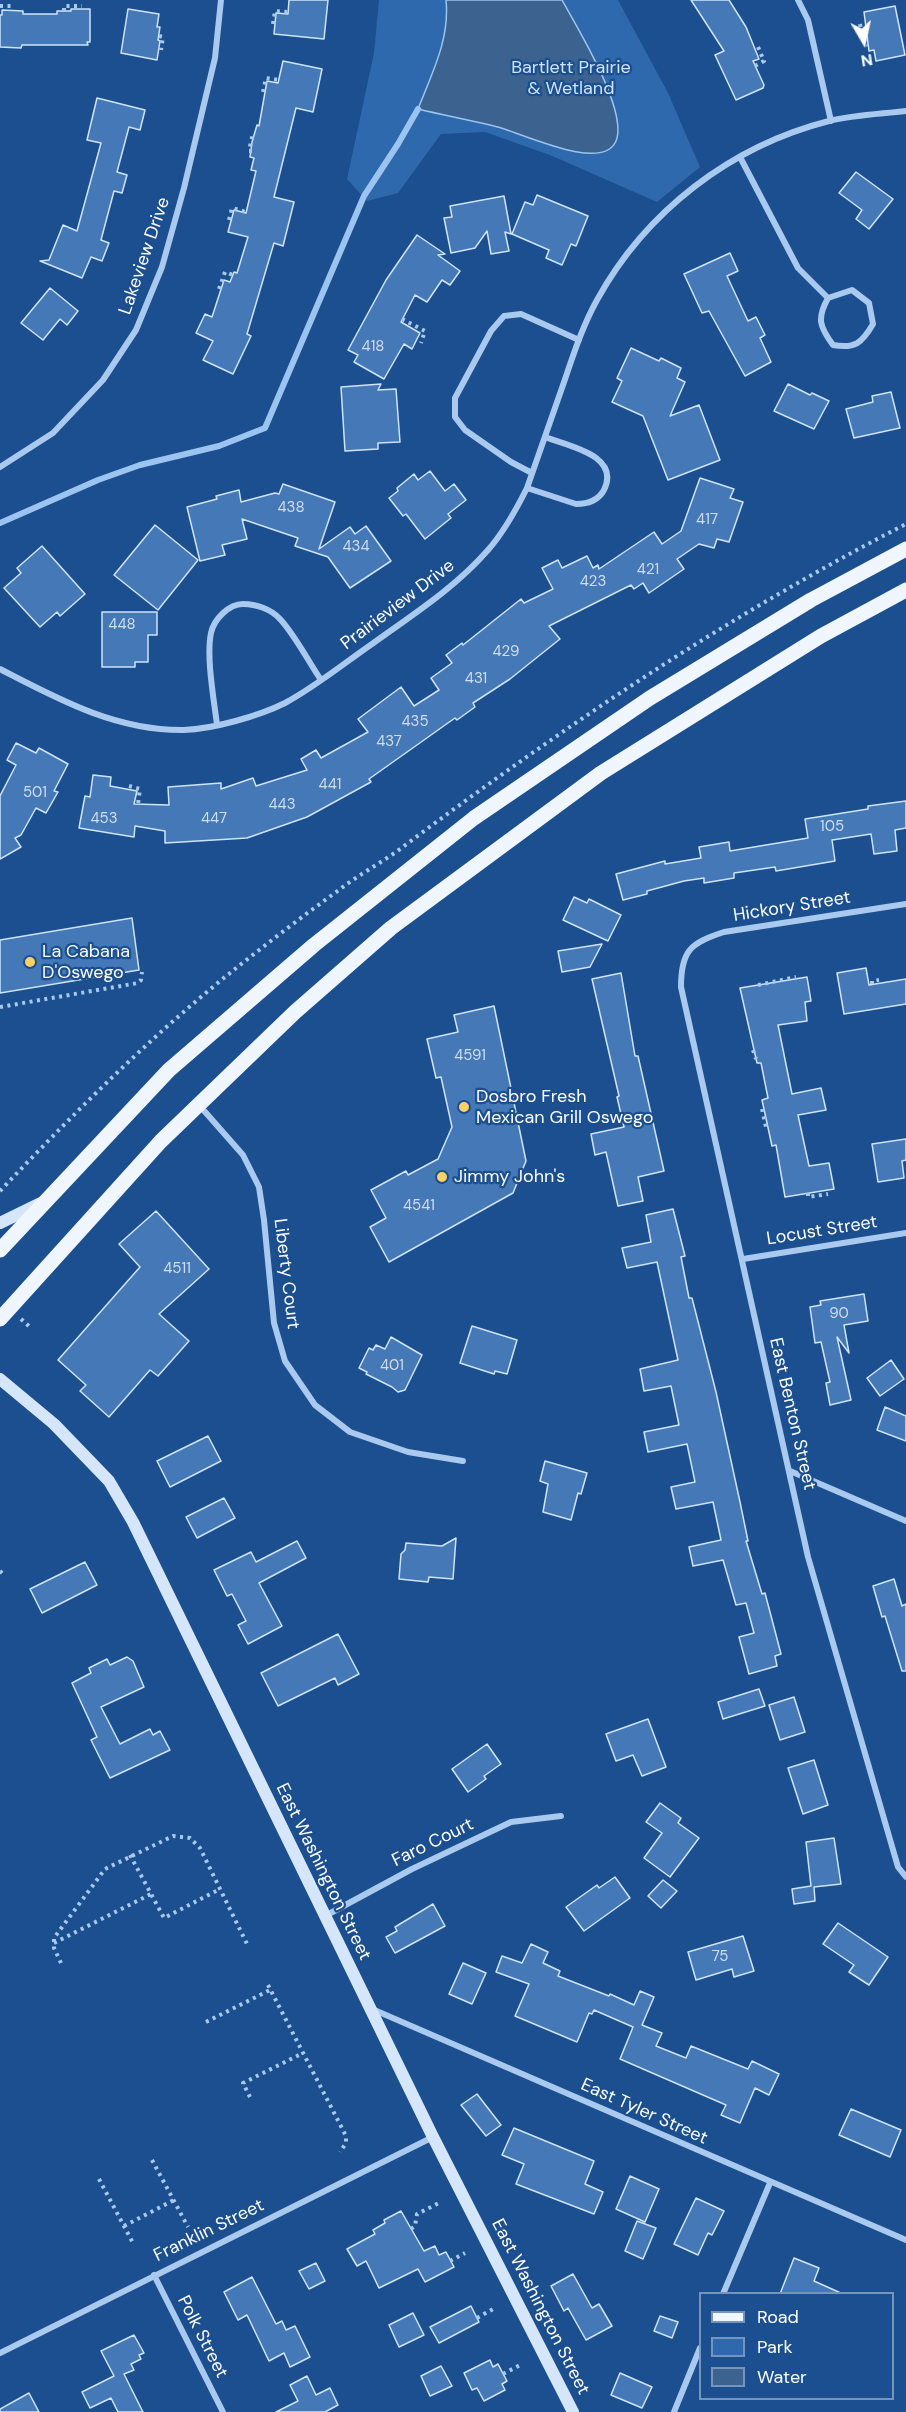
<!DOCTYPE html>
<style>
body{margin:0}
#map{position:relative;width:906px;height:2412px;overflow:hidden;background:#1b4f8f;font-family:"DM Sans",sans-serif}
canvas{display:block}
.legend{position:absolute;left:699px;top:2292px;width:195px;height:108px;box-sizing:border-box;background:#1b4f8f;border:2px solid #7695bc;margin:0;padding:8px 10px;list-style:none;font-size:18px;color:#fff}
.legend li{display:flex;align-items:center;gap:12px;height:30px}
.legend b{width:30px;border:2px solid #7695bc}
.north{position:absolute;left:834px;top:12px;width:60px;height:60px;-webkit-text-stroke:4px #1b4f8f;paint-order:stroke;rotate:171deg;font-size:16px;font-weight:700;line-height:24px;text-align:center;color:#fff}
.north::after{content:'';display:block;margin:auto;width:21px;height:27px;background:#fff;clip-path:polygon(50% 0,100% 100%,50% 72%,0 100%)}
</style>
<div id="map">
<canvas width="906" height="2412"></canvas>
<ul class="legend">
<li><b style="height:8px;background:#f0f6ff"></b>Road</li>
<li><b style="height:16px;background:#2e69ad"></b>Park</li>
<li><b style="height:16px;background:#3c6290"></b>Water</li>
</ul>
<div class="north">N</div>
</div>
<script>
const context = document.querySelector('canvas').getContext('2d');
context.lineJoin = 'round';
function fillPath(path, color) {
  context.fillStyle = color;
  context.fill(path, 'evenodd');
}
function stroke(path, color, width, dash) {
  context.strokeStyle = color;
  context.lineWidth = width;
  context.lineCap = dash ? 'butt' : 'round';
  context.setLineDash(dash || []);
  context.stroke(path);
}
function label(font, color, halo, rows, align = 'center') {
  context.font = font + ' "DM Sans",sans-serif';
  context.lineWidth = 4.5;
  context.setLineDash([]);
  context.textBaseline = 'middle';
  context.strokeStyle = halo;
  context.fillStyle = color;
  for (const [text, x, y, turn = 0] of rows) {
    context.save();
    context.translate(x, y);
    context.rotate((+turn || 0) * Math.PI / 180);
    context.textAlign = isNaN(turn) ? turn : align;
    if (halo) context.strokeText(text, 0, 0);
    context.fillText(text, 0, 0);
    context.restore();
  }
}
fillPath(new Path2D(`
 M379,0H618L668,93L700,167L657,202L550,155L485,132L441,134L398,193L367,201L347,179L374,53Z`), '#2e69ad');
const water = new Path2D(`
 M446,0H562C577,27 631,115 615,143C599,172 518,131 494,126C469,120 443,115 418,109C432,73 450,39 446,0Z`);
fillPath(water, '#3c6290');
stroke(water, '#9cc4f0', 1.5);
stroke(new Path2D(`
 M0,523L98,480L140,465L219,446L265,428L364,196L398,144L418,109`), '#9cc4f0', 6);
const building = new Path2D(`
 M289,0H328L324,39L274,34L276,13L288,14Z
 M691,0H729L746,27L759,59L753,61L764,85L763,88L736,100L715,55L724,51Z
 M895,6L905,55L876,61L874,50L869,51L864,12Z
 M71,9H90V42H87L88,45H22L21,48L0,47V15H2V10L23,11V14H57V11H71Z
 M128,9L159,14L157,27H160L158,40L160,41L157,60L121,53Z
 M283,61L322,69L313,112L296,108L274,197L294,202L283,246L274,243L247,334L251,336L233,374L203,360L213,341L196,333L205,314L212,317L224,280L230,282L234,272L237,273L248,237L228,232L234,210L246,213L256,171L251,170L254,158L250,157L252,142L257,125L259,126L267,81L278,83Z
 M97,98L145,110L140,130L129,127L117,172L127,175L122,193L114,191L101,240L109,243L102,261L91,257L82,278L40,261L49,260L63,225L77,231L101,143L87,140Z
 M856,172L893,199L869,229L856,219L862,210L839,193Z
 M537,195L588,216L576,246L571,244L562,265L546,258L549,250L512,234L525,202L533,205Z
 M504,196L511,234L505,232L509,251L491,254L487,231L475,248L451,253L444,218L452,217L450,206Z
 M417,235L445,254L438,255L460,271L450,285L442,280L427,302L415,295L401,322L420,333L412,349L404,344L384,379L354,362L358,355L348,350L386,280Z
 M730,253L738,271L727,276L748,321L756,317L765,335L760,338L771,362L745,376L709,311L702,313L684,274Z
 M50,288L78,311L67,325L60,319L43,340L21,323Z
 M631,348L659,361L661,358L681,368L677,378L685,382L670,416L699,405L720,460L668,480L643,416L612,402L622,381L617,378Z
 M381,384L378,390L396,389L400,442L378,443V449L345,451L341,387Z
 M788,384L810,395L812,393L829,401L814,429L774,411Z
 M891,392L900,428L854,438L846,409L873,402L872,396Z
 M430,471L445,491L454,484L466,500L448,514L451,518L425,539L406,514L403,516L389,498L398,491L397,488L414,474L418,480Z
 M700,478L734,489L730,498L743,502L729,542L717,539L714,548L699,544L677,559L684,569L649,593L643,583L634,589L631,585L549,626L560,639L510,679L473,703L475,707L457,720L455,718L369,779L371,782L307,817L247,838L165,843V831L135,826L134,837L79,828L85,796L90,797L93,775L111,777L110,786L137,791L134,804L169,805L168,787L221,783V789L253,778L256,786L307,770L301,759L316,750L321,758L368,732L358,719L401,687L414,706L439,690L431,678L452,663L446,655L462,643L463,645L521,599L524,603L553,589L542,568L558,560L562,568L587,556L593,568L598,565L599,569L654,532L662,544L681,531Z
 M283,484L335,502L319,549L350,527L355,534L366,526L391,561L350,588L328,557L295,546L298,538L242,519L247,539L222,545L225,555L200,561L187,507L217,499L216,496L239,490L241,502L275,493L279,494Z
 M155,525L198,560L158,610L114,575Z
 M42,546L85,594L60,616L57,612L40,627L4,588L21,573L17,568Z
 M102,612H157V635H148V662H135V667H102Z
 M16,743L36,753L39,748L68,764L54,791L58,792L46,813L36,808L21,835L15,838L21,847L0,859V796L16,765L7,760Z
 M906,801V828L895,830L897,851L874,854L871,834L832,840L835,861L776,871L775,867L734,873V878L704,883V878L684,881L647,891V894L623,900L616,874L665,861V864L701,858L699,847L729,842L730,851L808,838L805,819L868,809V806Z
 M574,897L587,903L589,899L621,915L608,941L563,920Z
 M132,918L139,970L0,993V940Z
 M602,944L590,967L562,972L558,951Z
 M866,968L869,985L906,979V1004L844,1014L837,973Z
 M621,973L635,1056H638L664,1171L638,1177L643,1201L618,1206L606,1152L595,1155L591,1134L624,1127L617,1097L619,1096L592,979Z
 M807,977L811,1001L805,1002L807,1021L778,1025L792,1094L821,1088L826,1110L798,1115L809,1166L829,1163L834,1189L785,1197L776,1145L772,1146L762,1100L768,1098L761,1063H757L740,988Z
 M494,1006L526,1161L513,1193L389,1262L370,1227L386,1218L371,1190L406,1171L408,1175L438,1159L452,1127L441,1077L436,1078L427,1039L458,1032L454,1015Z
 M906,1139V1160L902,1161L904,1178L878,1182L872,1144Z
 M673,1209L685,1256L681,1257L689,1298H692L716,1392L740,1502L748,1541H746L762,1594L765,1593L781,1654L775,1656L777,1666L749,1674L739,1637L754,1633L746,1603L736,1605L723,1560L693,1566L689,1547L721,1540L713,1502L676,1509L671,1487L695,1482L687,1444L648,1452L644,1432L679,1425L671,1386L644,1391L640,1369L678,1360L657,1262L627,1268L622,1248L651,1242L646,1215Z
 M156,1211L209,1269L159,1314L189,1341L158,1376L150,1370L109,1417L80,1391L86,1385L58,1360L140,1267L119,1244Z
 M864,1294L868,1321L844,1325L849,1353L837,1337L851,1400L830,1405L826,1383L830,1382L821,1342L815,1343L810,1307L821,1305L820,1301Z
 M472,1326L517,1340L507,1374L495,1371L494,1374L460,1363Z
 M391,1337L422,1355L405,1390L398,1392L392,1387L366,1374L367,1372L359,1368L369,1348L373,1350L376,1345L385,1349Z
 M891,1360L904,1379L880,1396L867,1378Z
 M885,1407L906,1416V1441L877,1430Z
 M208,1436L221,1461L170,1487L157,1461Z
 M545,1461L587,1473L581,1494L578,1493L571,1520L543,1512L548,1484L540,1481Z
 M224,1498L235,1518L197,1538L186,1517Z
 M456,1538L453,1579L429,1577L428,1582L399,1579L401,1554L405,1550L406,1543L442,1546Z
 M297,1541L306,1558L259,1583L282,1626L248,1644L238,1625L246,1621L232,1594L227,1596L214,1570L251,1552L256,1562Z
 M85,1562L97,1585L42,1613L30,1589Z
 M894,1579L902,1606L906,1604V1671H902L885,1616L882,1617L873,1586Z
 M338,1634L359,1674L338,1685L335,1678L278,1706L261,1673Z
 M127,1657L133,1661L144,1687L101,1707L120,1744L150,1729L153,1735L160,1731L170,1750L110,1778L91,1740L97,1737L72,1683L91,1673L89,1668L107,1659L110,1665Z
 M759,1689L765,1706L723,1719L718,1702Z
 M794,1697L805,1732L780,1740L769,1705Z
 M648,1719L666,1767L642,1776L633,1755L616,1761L606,1734Z
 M487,1744L501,1764L484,1776L486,1779L468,1792L452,1769Z
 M814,1760L828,1805L803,1814L788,1768Z
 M660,1803L681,1818L678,1823L699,1838L670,1877L644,1858L662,1833L646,1822Z
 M834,1838L841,1884L814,1887L815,1901L794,1904L792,1889L811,1886L806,1842Z
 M615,1877L630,1898L584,1931L566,1907L597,1885L599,1888Z
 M663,1880L677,1891L661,1908L648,1896Z
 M433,1904L445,1926L395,1953L386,1937L397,1931L395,1927Z
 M838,1923L888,1957L869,1985L849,1972L854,1965L823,1944Z
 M743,1936L754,1971L734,1977L732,1969L696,1980L688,1952Z
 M531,1944L548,1952L543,1963L560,1971L558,1976L609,1996L610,1994L634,2005L640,1991L654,1997L642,2025L662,2033L656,2046L686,2058L691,2046L748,2069L752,2061L779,2074L769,2095L755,2088L740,2123L721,2115L726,2105L620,2059L633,2027L594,2010L592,2014L589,2013L577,2042L515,2016L529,1984L496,1972L502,1956L522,1963Z
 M463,1963L486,1973L472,2004L449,1994Z
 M477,2094L501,2125L486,2136L461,2105Z
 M851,2109L901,2130L890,2157L839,2135Z
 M514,2128L594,2161L585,2184L603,2192L594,2214L516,2184L524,2164L502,2155Z
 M630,2176L659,2189L645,2222L616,2209Z
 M696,2198L724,2211L712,2235L708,2233L698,2255L674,2244Z
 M401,2211L424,2251L435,2246L439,2255L446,2252L454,2267L425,2282L418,2269L379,2288L366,2261L357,2266L347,2249L375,2234L373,2230L385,2223L384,2220Z
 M637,2221L656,2228L643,2259L625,2251Z
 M794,2258L819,2268L814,2281L843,2294H780Z
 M316,2263L325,2281L309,2289L299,2271Z
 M573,2274L592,2308L599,2304L612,2326L586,2340L568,2308L564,2311L551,2286Z
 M252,2277L276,2324L282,2321L286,2330L295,2326L310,2357L290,2367L284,2353L269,2361L247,2315L238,2320L224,2292Z
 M471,2306L479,2322L439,2343L430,2327Z
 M413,2313L424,2335L399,2347L389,2325Z
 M660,2316L678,2322L672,2338L654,2331Z
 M134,2335L144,2353L139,2355L141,2359L131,2364L134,2370L124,2374L143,2412H118L111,2398L90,2408L82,2392L114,2376L101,2351Z
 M490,2360L493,2367L498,2364L507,2381L502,2384L505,2390L484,2401L477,2388L472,2390L464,2373Z
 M441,2366L452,2386L430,2396L421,2376Z
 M620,2373L652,2387L642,2408L611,2395Z
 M307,2376L316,2395L330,2388L338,2405L325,2412H276L298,2401L290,2385Z
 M29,2393L39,2412H0V2409Z`);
fillPath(building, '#4478b7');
stroke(building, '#cfe3fa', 1.5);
stroke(new Path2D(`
 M0,6H14
 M64,11V6H82
 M273,24L275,11L288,12
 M860,24L864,43L868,45
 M159,36L163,37L161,50
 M755,66L764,61L758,47
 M263,92L266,78L279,80
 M252,151H249L253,133
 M229,220L232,208L246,212
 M219,289L225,272L233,275
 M402,319L425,331L421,343
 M129,786L140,789L138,804
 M872,984V981L879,980
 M758,985L796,977
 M0,1007L138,983L141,980L142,972
 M753,1050L756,1059
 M762,1109L766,1127H768
 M0,1191C74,1113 151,1036 235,969C269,942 304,915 339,890C357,876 377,865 396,852C559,730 725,617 906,524
 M808,1193V1197L828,1194
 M21,1319L31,1328
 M0,1571L3,1574
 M130,1855L164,1918L220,1889
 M54,1943L151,1894
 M61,1963L54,1948V1938L105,1869L173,1836L190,1838L200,1848L248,1946
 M268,1985L346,2136V2143L340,2152
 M206,2022L270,1990
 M250,2097L243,2083L303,2053
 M152,2160L188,2227
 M99,2179L134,2245
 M124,2226L174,2200
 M411,2229L415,2226L417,2214L439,2203
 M450,2261L465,2253
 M477,2318L493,2309
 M503,2374L522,2364`), '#a9c9ee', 4, [3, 4.5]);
stroke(new Path2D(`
 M798,0L808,20L831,121
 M740,157L798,268L828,298
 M852,290L869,303L873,324C862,343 855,349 833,345C819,326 817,318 828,298Z
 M0,467L53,433L103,380L136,330L162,267L184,188L215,58L221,0
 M532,473L511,462L465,430L455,417V398L491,331L504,316L521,314L579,340
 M527,488L576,504C588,504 598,501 604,490C621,455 568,446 545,437
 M0,669C58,699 116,731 184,730C213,729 259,716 285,703C315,687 343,664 372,644C412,615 455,588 488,550C504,532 516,510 527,488C539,454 551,420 563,385C573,356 582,327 597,300C646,211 731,146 829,121C854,115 881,114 906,111
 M217,725C214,700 206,657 211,633C214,619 229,604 243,604C256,604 271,609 280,619C295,635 308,661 321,680
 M906,904L724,932C690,943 681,951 681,987L808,1557L898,1867L906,1877
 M199,1105L243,1155L259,1187L264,1220L274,1323L285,1361L315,1405L350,1432L408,1452L463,1461
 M743,1259L906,1233
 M790,1471L906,1521
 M325,1916L412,1869L511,1822L561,1816
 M372,2009L906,2240
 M154,2275L223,2412
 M723,2294L770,2183
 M0,2353L433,2137
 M674,2412L700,2348`), '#a9c9ee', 6);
stroke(new Path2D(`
 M0,1223L41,1203
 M0,1379L54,1424L109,1481L133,1522L433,2137L573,2412`), '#d6e6fa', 12);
stroke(new Path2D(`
 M0,1250L169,1070L314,945L474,818L650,698L811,600L906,549
 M0,1319L161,1141L295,1012L391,928L601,773L821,636L906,590`), '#f0f6ff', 15);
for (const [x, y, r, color] of [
 [30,962,6,"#ffd166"],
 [464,1107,6,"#ffd166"],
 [442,1177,6,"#ffd166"]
]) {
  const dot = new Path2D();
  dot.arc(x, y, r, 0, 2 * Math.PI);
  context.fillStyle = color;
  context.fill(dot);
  stroke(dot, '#1b4f8f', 2);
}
label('15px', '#d0dded', null, [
 ["418",373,347],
 ["438",291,508],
 ["417",707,520],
 ["434",356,547],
 ["421",648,570],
 ["423",593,582],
 ["448",122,625],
 ["429",506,652],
 ["431",476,679],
 ["435",415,722],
 ["437",389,742],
 ["441",330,785],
 ["501",35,793],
 ["443",282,805],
 ["453",104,819],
 ["447",214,819],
 ["105",832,827],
 ["4591",470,1056],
 ["4541",419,1206],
 ["4511",177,1269],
 ["90",839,1314],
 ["401",392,1366],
 ["75",720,1957]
]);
label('18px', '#cfe3fa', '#1b4f8f', [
 ["Bartlett Prairie",571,68],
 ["& Wetland",571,89]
]);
label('18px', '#fff', '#1b4f8f', [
 ["Lakeview Drive",145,256,-71],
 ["Prairieview Drive",398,605,-37],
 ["Hickory Street",792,907,-9],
 ["Locust Street",822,1231,-9],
 ["Liberty Court",286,1274,83],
 ["East Benton Street",792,1414,77],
 ["Faro Court",433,1843,-26],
 ["East Washington Street",323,1872,64],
 ["East Tyler Street",644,2112,24],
 ["Franklin Street",209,2231,-26],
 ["East Washington Street",540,2307,63],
 ["Polk Street",202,2337,63]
]);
label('18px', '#fff', '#1b4f8f', [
 ["La Cabana",42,952],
 ["D'Oswego",42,973],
 ["Dosbro Fresh",476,1097],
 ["Mexican Grill Oswego",476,1118],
 ["Jimmy John's",454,1177]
], 'left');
</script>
